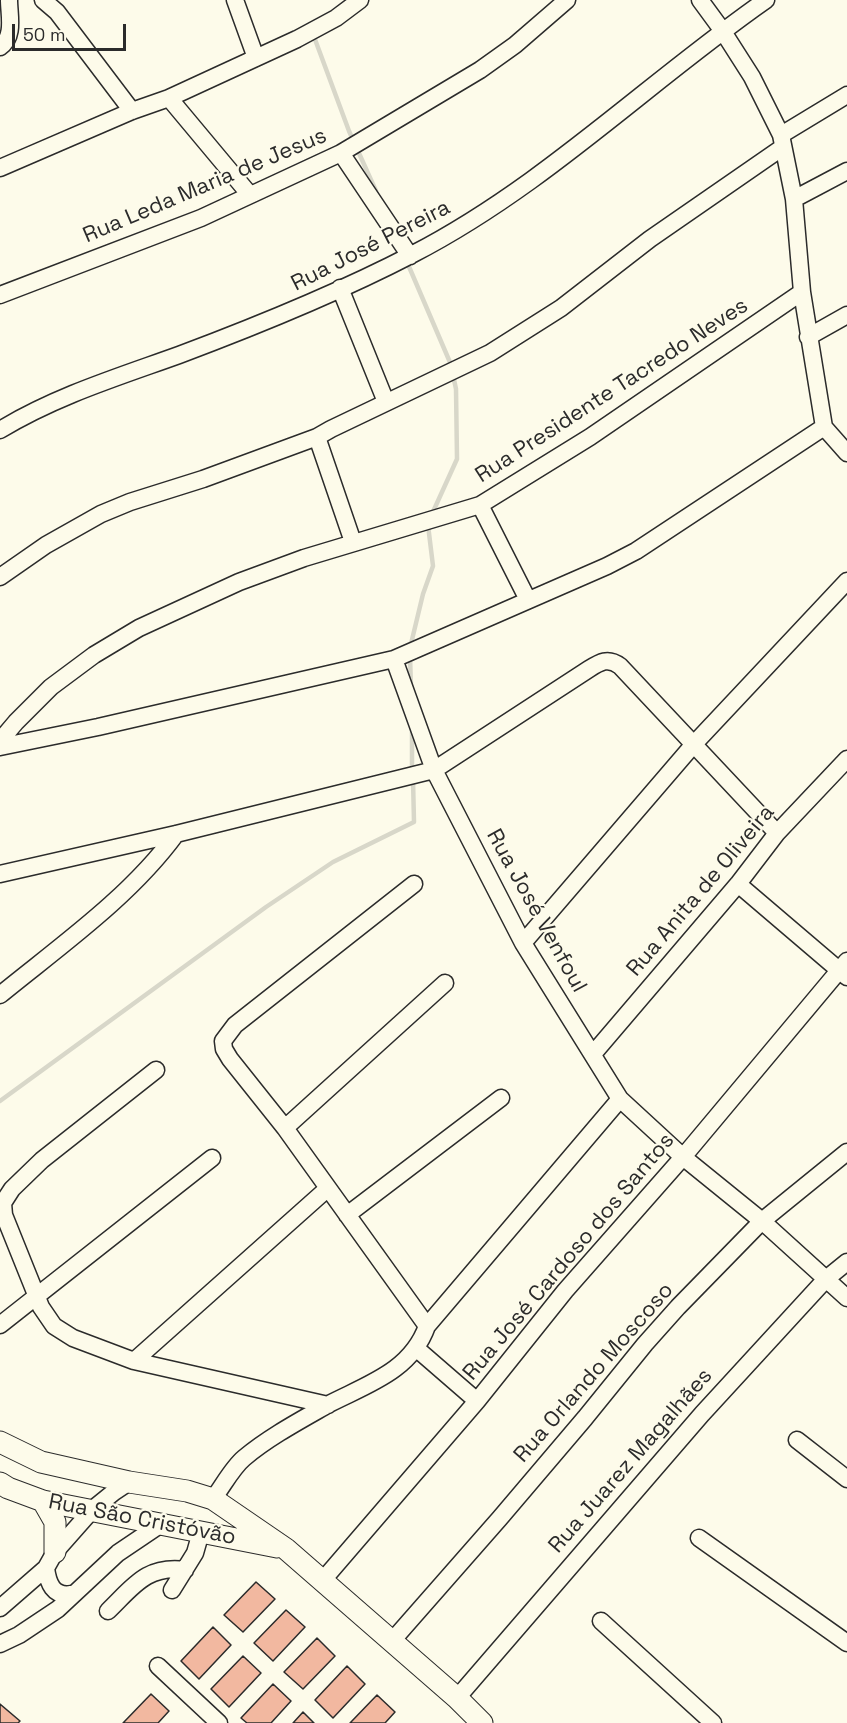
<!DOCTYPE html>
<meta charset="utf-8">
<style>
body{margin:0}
#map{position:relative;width:847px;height:1723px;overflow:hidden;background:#fdfbea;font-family:"Space Grotesk",sans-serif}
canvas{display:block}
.scale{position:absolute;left:12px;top:24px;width:114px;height:27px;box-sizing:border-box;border:3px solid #2b2b2b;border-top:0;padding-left:8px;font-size:18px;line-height:21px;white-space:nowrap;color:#2b2b2b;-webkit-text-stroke:4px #fdfbea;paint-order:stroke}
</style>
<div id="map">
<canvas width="847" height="1723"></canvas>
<div class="scale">50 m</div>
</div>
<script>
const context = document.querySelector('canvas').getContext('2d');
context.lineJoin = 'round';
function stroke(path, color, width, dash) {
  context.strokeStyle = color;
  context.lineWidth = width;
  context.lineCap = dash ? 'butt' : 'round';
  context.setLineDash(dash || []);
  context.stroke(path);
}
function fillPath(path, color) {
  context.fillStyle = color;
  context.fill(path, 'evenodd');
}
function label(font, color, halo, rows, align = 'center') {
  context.font = font + ' "Space Grotesk",sans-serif';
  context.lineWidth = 4.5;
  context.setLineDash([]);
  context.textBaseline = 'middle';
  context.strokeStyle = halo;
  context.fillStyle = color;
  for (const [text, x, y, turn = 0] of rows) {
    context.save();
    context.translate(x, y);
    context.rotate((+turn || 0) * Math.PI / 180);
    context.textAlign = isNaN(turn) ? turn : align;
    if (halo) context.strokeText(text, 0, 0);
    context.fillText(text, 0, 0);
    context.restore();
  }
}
stroke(new Path2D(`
 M313,34L349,131L376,191
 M407,262L452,367
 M432,514L457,459L456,389L453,375
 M410,648L423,594L433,566L428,525
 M410,656L411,687
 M412,728V771
 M0,1101L266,907L333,862L414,822L413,779`), '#d8d7c9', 4.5);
const building = new Path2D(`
 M256,1582L275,1599L243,1632L224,1615Z
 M286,1610L305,1627L273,1661L254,1643Z
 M213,1627L231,1645L199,1679L181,1661Z
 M317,1638L335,1656L303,1689L284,1672Z
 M243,1656L261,1673L229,1707L211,1689Z
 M347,1666L365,1684L333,1718L315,1700Z
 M273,1684L291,1701L271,1723H247L241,1718Z
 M151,1694L169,1711L158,1723H123Z
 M377,1695L395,1712L385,1723H350Z
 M0,1704L20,1721L18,1723H0Z
 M303,1712L314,1723H293Z`);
fillPath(building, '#f2b8a0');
stroke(building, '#2b2b2b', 1.5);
const minor = new Path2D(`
 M43,0L57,12L132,111
 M235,0L256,58
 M700,0L722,30L752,77L781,135L794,199L802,292L824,427L847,453
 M0,47C15,37 9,15 9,0
 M169,98L250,195
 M781,135L847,95
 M341,153L410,256
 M0,168L132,111L169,98L297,39L336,18L360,0
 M794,199L847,171
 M340,288L386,402
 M0,295L201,218L341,153L480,70L515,45L567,0
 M808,337L847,315
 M0,430C56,396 118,377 179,355C259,325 338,293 413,254C543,187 647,83 766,0
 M317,437L353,542
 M480,505L528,600
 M0,577L46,545L101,514L130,502L203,479L317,437L331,429L490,353L561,308L650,239L783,147
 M394,659L434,770L523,943L620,1099L683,1157L762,1221L847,1298
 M0,741L16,722L51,687L94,655L139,628L239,582L304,558L480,505L590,437L802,292
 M0,747L98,727L394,659L607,566L636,551L824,427
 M0,874L176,834L434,770L589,669C600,662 608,657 620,666L777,833
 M414,884L235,1025L223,1041L224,1049L230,1059L285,1128L427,1326
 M738,884L847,977
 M523,943L694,744L847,581
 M0,995C60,946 130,897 176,834
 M593,1054L738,884L777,833L847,759
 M156,1070L42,1160L12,1189L3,1203L4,1215L41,1307L54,1326L73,1338L134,1361L328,1405
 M285,1128L445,983
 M347,1215L501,1098
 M0,1325L212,1158
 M417,1349L477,1401
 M134,1361L327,1189
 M797,1440L847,1479
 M213,1499C223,1486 232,1468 244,1458C269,1437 301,1420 329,1404C368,1384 411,1371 427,1326L620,1099
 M699,1538L847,1643
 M46,1568C48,1583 53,1597 71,1594
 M323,1580L477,1401L565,1291L683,1157L847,961
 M172,1590L195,1553L201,1532
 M0,1608L46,1568L55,1552L93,1509L114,1492L129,1482
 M108,1611C133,1587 146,1565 185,1570
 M601,1621L713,1723
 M392,1641L500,1518L585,1418L645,1344L678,1307L762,1221L847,1152
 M0,1644L19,1635L58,1609L118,1553L161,1524
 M158,1666L219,1723
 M457,1698L702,1414L826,1279L847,1262`);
const major = new Path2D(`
 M0,1442L41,1462L129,1482L187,1491L213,1499L286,1549L457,1698L482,1723
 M0,1483L8,1488L43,1501L277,1547
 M43,1501L55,1522V1552`);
stroke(minor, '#2b2b2b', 19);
stroke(major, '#2b2b2b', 23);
stroke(minor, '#fdfbea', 16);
stroke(major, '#fdfbea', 21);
label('22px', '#2b2b2b', '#fdfbea', [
 ["Rua Leda Maria de Jesus",205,186,-23],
 ["Rua José Pereira",371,246,-27],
 ["Rua Presidente Tacredo Neves",612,391,-33],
 ["Rua Anita de Oliveira",701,891,-50],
 ["Rua José Venfoul",536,911,61],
 ["Rua José Cardoso dos Santos",569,1257,-50],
 ["Rua Orlando Moscoso",594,1373,-49],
 ["Rua Juarez Magalhães",631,1461,-49],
 ["Rua São Cristóvão",142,1520,11]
]);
</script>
